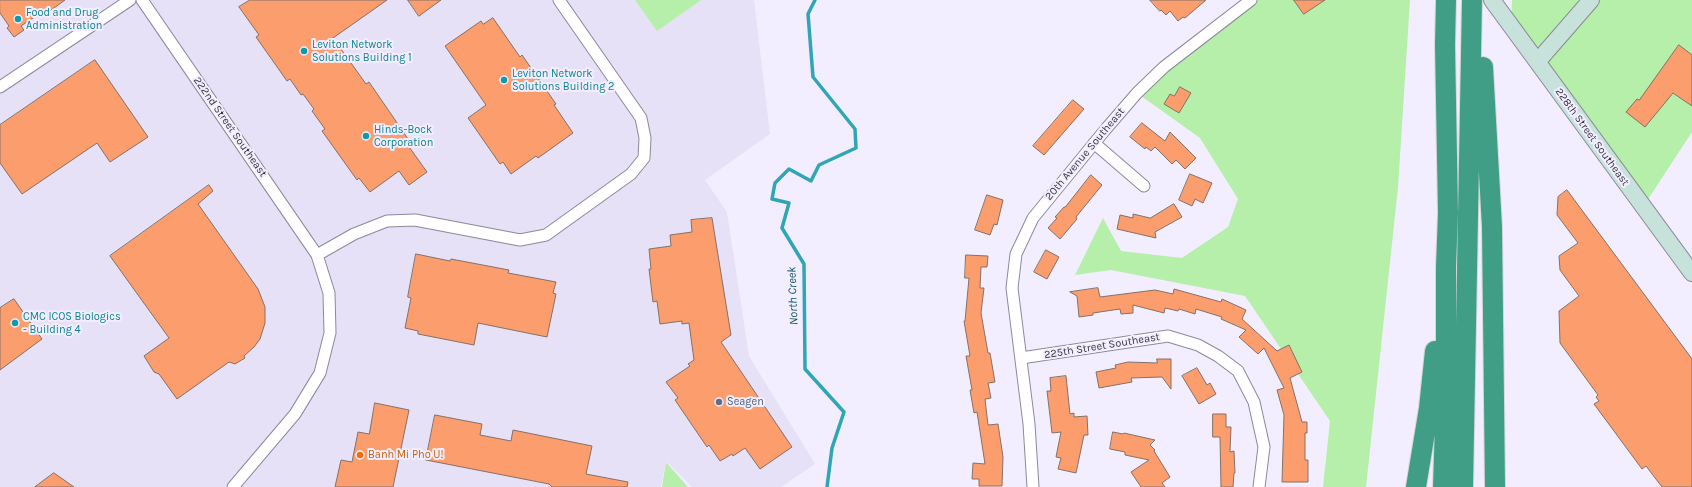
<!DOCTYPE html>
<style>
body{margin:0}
canvas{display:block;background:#f2eeff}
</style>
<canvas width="1692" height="487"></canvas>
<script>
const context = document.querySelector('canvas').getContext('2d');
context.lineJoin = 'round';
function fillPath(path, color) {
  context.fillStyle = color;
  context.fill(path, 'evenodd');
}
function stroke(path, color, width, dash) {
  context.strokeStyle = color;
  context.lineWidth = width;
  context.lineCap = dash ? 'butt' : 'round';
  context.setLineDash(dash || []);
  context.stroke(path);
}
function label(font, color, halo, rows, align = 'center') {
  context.font = font + ' Karla,sans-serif';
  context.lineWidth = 4;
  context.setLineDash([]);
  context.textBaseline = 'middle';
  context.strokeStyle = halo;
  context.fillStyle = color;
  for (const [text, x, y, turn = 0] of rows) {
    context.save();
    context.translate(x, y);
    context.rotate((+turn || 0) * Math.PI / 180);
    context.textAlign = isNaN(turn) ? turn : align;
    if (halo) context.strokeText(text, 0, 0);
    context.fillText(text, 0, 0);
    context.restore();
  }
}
fillPath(new Path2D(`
 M0,0H754L770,134L705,180L727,212L749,356L815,464L781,487H692L666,461L661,487H0Z`), '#e7e1f7');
fillPath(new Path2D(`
 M635,0H701L657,31Z
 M1251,0H1410L1398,187L1366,487H1323L1330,421L1245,296L1111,270L1075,275L1103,218L1121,251L1182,258L1228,227L1238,199L1200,138L1137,93Z
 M1512,0H1692V132L1643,207L1511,27Z
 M666,462L688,487H662Z`), '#b5efa9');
stroke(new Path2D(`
 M815,0L808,14L813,77L855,129L856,148L819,165L811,181L789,169L775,183L772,199L789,203L782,228L804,264L805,369L844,412L832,448L827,487`), '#2fa6b6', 3.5);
const building = new Path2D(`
 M0,0H65L47,13L45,10L21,26L24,30L14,37L7,28L9,26L0,13Z
 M250,0H387L333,38L366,84L369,82L391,114L410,142L407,144L427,172L409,185L399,171L370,192L359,178L357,180L322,131L325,129L312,111L314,109L303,94L301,95L290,79L287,81L256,37L259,35L239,7Z
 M408,0H441L419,16Z
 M1150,0H1206L1185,18L1183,17L1178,21L1170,11L1166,15L1161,10L1160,11Z
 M1294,0H1325L1304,14Z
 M493,18L520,57L522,55L556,104L554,105L573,133L538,158L536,156L511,174L503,162L500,164L468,118L486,105L445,46L481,21L483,24Z
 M1679,45L1692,55V106L1673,93L1645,127L1626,112L1637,99L1639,100Z
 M95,60L148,137L110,162L97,143L22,194L0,163V125Z
 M1180,87L1191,93L1179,113L1164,104L1170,94L1174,96Z
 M1073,100L1084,109L1044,155L1033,146Z
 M1142,123L1165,141L1170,132L1196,158L1185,169L1176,160L1172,164L1155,147L1151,151L1146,147L1145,149L1130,137Z
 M1190,174L1212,183L1203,203L1195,199L1192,206L1179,200Z
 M1091,175L1102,185L1076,217L1077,219L1060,239L1048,228L1057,218L1055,217L1064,207H1065Z
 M209,185L213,191L198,204L258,289L265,307V323L260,339L254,347L244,356L245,358L235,364L229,362L177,399L159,374L154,372L144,356L169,338L110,256Z
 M1567,190L1692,359V487H1662L1646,466L1642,469L1594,404L1599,401L1596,397L1598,395L1560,343L1559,311L1579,296L1560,270L1559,256L1578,243L1557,215L1558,197Z
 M987,195L1003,200L997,225L994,224L990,235L975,230Z
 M1174,204L1182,217L1155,232L1156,238L1117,229L1120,215L1133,218V214L1150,218Z
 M712,218L731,335L721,342L792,447L760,469L745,448L733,456L732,454L720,461L709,445L707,447L675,400L678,398L666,382L690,366L688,364L694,360L689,323L682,324V321L660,324L657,301L653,302L649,269H651L649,249L671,246L670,235L692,232L691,220Z
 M1046,250L1059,257L1047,279L1034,272Z
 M416,254L450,261L451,259L509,270L508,273L556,282L553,293L556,294L547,337L478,323L474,345L418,334V331L405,328L411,298L408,297Z
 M966,255L988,256L987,267H981L980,288H984L981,313L988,353H990L995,382L988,383L991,398L985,399L988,425L998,424L1003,457L1002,486H979V479H972L973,463L985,464L977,412L974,413L970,390H972L966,356H970L964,321H965L969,278H965Z
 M1098,288L1100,297L1155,290L1173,294L1174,289L1221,302L1222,299L1246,310L1242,319L1277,351L1289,345L1302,372L1290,378L1302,422H1307V433H1305V460H1308V482H1282L1284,415L1277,390L1284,388L1264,348L1258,354L1239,337L1246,330L1221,319L1222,317L1196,309L1195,314L1179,309L1178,311L1165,308L1164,313L1133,305V313L1121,314L1120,309L1093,313V315L1079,317L1077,296L1070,292Z
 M14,299L42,339L0,370V308Z
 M1157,359H1171V389L1162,377L1131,378L1132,382L1099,388L1096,372L1116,368L1115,365L1128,362L1157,363Z
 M1197,368L1207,385L1210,383L1216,394L1199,404L1182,376Z
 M1066,376L1070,414L1074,413V417L1087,416L1088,435H1084L1076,473L1058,469L1061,458L1056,457L1061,432L1052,433L1047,391H1051L1050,378Z
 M375,403L409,410L393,487H335L341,460L352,462L358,432L369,434Z
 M1213,414H1226V427H1231L1230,452L1234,451L1235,473H1234L1233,487H1221L1220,437H1213Z
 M435,415L482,424L480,435L511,441L513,430L592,446L586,474L628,482L627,487H552L549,484L426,460Z
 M1113,432L1123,434L1124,433L1155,440L1150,445L1155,450L1154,451L1170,477L1162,483L1165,487H1141L1131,472L1149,460L1125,455V452L1110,449Z
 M54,473L74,487H35Z`);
fillPath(building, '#fb9d6c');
stroke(building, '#857167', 1);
const street = new Path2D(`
 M142,0L317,255L329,293L330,333L320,373L295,414L233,487
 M0,87L130,0
 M1094,143L1144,186
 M317,255L354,234L387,221L415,220L520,240L546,235L631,174L644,158L645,138L641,118L559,0
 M1021,358L1168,336L1198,345L1218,356L1238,371L1254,402L1264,447L1259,487
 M1033,487L1029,424L1012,288L1016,254L1033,218L1105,130L1137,93L1164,67L1251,0`);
const secondary = new Path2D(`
 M1492,0L1692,273
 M1538,61L1591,0`);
const highway = new Path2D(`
 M1483,67L1492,227L1495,487
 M1416,487L1429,408L1435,351
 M1443,487L1446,393V267L1448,213L1445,45L1446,0
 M1463,487L1472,0`);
stroke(street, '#8d889b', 13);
stroke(secondary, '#8d889b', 18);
stroke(highway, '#d7d7d8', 22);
stroke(street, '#fff', 11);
stroke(secondary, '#c6e2db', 16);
stroke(highway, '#419e86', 20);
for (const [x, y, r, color] of [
 [18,19,4,"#0f9aa8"],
 [304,51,4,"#0f9aa8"],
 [504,80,4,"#0f9aa8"],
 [366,136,4,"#0f9aa8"],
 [15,323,4,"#0f9aa8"],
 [719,402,4,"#5c6f8a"],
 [360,455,4,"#e8710a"]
]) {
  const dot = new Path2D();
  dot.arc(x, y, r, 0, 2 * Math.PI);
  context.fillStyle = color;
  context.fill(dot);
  stroke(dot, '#f2eeff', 1.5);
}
label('11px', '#0d838f', '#f2eeff', [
 ["Food and Drug",26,13],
 ["Administration",26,26],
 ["Leviton Network",312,45],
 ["Solutions Building 1",312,58],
 ["Leviton Network",512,74],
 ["Solutions Building 2",512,87],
 ["Hinds-Bock",374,130],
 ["Corporation",374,143],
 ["CMC ICOS Biologics",23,317],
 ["- Building 4",23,330]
], 'left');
label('11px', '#37353d', '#f2eeff', [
 ["222nd Street Southeast",230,127,55],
 ["228th Street Southeast",1592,137,54],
 ["20th Avenue Southeast",1085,154,-50],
 ["225th Street Southeast",1102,346,-9]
]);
label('11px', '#4e5e75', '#f2eeff', [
 ["Seagen",727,402]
], 'left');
label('11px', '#c56008', '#f2eeff', [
 ["Banh Mi Pho U!",368,455]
], 'left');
label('italic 12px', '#11535b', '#f2eeff', [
 ["North Creek",793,296,-92]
]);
</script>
